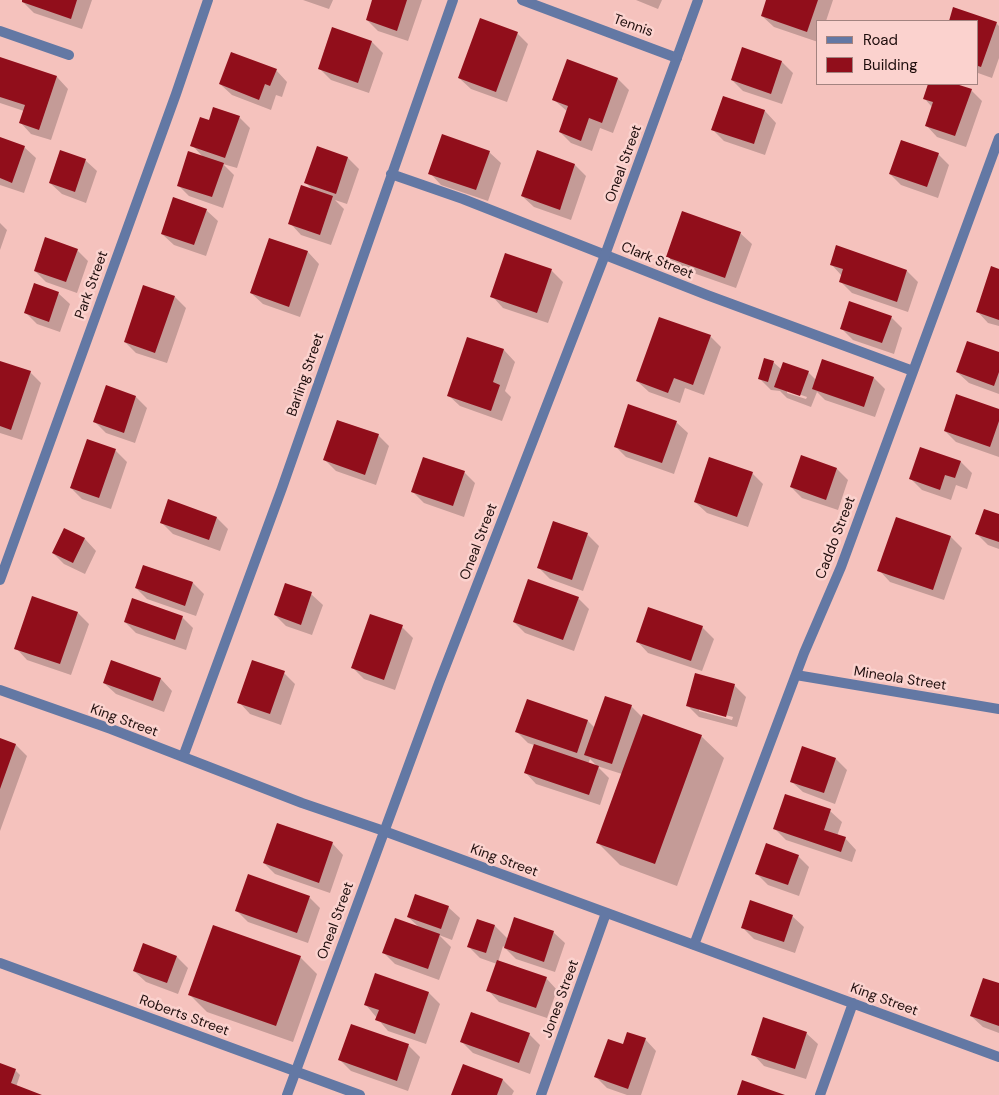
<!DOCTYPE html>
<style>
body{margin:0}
#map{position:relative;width:999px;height:1095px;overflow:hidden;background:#f5c2bd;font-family:"DM Sans",sans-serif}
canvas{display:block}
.legend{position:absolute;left:816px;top:20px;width:162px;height:65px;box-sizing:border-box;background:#fbd2ce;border:1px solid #a38380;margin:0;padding:6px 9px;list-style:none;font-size:15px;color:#1e0d0c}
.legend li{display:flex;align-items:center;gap:10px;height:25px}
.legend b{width:25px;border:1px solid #a38380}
</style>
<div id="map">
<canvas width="999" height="1095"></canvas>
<ul class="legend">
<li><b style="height:6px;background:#6378a4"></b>Road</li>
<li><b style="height:14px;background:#910e1b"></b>Building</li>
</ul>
</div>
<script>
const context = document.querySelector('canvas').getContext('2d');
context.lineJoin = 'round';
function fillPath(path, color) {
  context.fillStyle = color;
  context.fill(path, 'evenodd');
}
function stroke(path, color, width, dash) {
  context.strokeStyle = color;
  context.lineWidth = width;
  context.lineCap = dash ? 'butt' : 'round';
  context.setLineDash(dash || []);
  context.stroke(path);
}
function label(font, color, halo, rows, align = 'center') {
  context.font = font + ' "DM Sans",sans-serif';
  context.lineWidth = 5;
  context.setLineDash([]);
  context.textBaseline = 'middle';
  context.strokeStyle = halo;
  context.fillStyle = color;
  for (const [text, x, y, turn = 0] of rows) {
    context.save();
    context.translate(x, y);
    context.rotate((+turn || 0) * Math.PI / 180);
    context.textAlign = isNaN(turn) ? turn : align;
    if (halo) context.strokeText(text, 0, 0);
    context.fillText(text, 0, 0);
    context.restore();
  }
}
fillPath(new Path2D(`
 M24,0H92L82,29L34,13L23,2Z
 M303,0H333L329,9Z
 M374,0H422L408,41L378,31L367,20Z
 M636,0H662L658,9Z
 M768,0H833L826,21H818V42L774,27L762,16Z
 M954,9L996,23L999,26V58L992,78L978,73V21H950Z
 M333,29L372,42L383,53L369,93L331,80L319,68Z
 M517,33L528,44L507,102L471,89L459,78Z
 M0,58L57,77L68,89L51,140L31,134L20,122L24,111L0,103Z
 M567,61L618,79L629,90L613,133L600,128L592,151L571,143L560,132L568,112L553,99Z
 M782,62L793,73L782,104L743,91L732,80Z
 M276,70L287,82L282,97L276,95L271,110L232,95L220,84Z
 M929,84H952L971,90L982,101L966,147L937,137L926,125L932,107L924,98Z
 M723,97L765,111L776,123L765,155L724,141L712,129Z
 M239,117L250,128L237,168L223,164L234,175L223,208L189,196L178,185L203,157L192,145L210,121Z
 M0,138L24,147L36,158L24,193L0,185Z
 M317,148L348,158L359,169L347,204L335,200L344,209L331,245L301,235L290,223L314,191L305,182Z
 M489,152L501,163L488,201L441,185L430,173Z
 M538,152L575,165L586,176L571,220L534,207L522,196Z
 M938,154L949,165L938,198L901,185L890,174Z
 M85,160L97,171L86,203L62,194L50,183Z
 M206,210L218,221L206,256L174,245L162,234Z
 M0,223L7,230L0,250Z
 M740,233L752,244L736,288L679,268L667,257Z
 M270,239L308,252L319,264L300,317L263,304L251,293Z
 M77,250L88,261L77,293L46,282L35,271Z
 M506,255L552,271L563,282L548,323L503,308L492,296Z
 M831,264L907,271L918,282L908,312L852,293L840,281L842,276Z
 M999,270V326L988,323L977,311Z
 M58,293L70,304L60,332L37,324L26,313Z
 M175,297L186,308L167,363L136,353L125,342Z
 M891,317L902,328L894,354L853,340L841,328Z
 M710,336L721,347L704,395L685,388L680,403L649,392L637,381Z
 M468,338L504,350L515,362L505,391L511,397L502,421L460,406L448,395Z
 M999,353V394L969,383L957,372Z
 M823,360L874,378L885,389L875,417L825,400L817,392L811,407L787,398L780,391L771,390L760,379L773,362L781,369L808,372L816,380ZM787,390L807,397L806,399L787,393Z
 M0,362L30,372L41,383L22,440L0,433Z
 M136,397L147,408L135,443L106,433L95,422Z
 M999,410V457L956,442L945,431Z
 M676,422L688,433L674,474L626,457L615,446Z
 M378,435L389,446L376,485L336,471L325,460Z
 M87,441L116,451L127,462L111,509L82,499L71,488Z
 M921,448L961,462L972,473L967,489L956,485L951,500L922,490L911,479Z
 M801,457L837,469L848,480L838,510L802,498L791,487Z
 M464,472L475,483L464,517L424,503L413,492Z
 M752,473L763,484L748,527L707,513L695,502Z
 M999,516V549L988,545L977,534Z
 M217,518L228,529L220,551L173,534L161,522Z
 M64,529L85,539L96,551L85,574L64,564L53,553Z
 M587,534L599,546L583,591L550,579L539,568Z
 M951,537L962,548L944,600L890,582L879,570Z
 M193,583L204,594L196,616L147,599L136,588Z
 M311,594L323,605L312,635L286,626L275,615Z
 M578,598L589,609L574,651L525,633L514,622Z
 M78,613L89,624L71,675L27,660L16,648Z
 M182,617L193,628L186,650L136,633L125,622Z
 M402,627L413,638L395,690L364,679L353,668Z
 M702,627L714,639L702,671L648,653L637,641Z
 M112,662L161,679L172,691L164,712L116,694L104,683Z
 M284,673L295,684L281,725L250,714L239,702Z
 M734,685L746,697L737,727L699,717L687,705ZM699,708L733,717L732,720L699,711Z
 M527,701L588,721L595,728L631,706L643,718L701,736L724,758L677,886L620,865L598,843L622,774L597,766L590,759L588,764L598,767L609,778L600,805L536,784L525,772L534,745L528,743L517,732Z
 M0,739L16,745L27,756L0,831Z
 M836,759L847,770L835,804L803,792L791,781Z
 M830,811L842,822L837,836L845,838L856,850L852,862L786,840L775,829Z
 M332,843L343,855L330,893L275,874L264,863Z
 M798,856L809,867L799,896L768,885L757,874Z
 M309,897L320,908L308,943L248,922L237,911Z
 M448,907L460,918L452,940L439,935L451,947L439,980L395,964L384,953L420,928L408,917Z
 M792,916L804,927L795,953L754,939L742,927Z
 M478,920L495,926L508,939L553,932L565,943L555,972L516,959L503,946L498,962L546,978L557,990L547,1018L499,1002L488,990L497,964L480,958L469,947Z
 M177,957L188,968L178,994L146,982L134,971Z
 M300,957L317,974L293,1042L207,1012L190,995Z
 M999,985V1033L983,1027L971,1016Z
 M429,993L440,1004L426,1044L388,1031L366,1005Z
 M351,1026L409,1046L420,1057L408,1091L351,1071L340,1060Z
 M806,1033L818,1044L806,1079L764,1066L753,1054Z
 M529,1034L540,1045L530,1074L473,1053L462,1042Z
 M645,1039L656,1051L641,1095H627L607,1088L596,1077L624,1046Z
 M0,1065L15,1070L20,1075L16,1087L39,1095H0Z
 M503,1080L514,1091L512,1095H452Z`), '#0003');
fillPath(new Path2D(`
 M22,0H77L71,19L22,2Z
 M372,0H407L397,31L366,20Z
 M766,0H818L807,32L761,16Z
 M953,7L997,22L981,67L978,66V21H949Z
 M480,18L518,32L496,92L458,78Z
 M332,27L372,41L358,83L318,69Z
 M742,47L782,61L771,94L731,80Z
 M231,52L277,69L270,86L265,84L259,100L219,84Z
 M0,57L57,76L39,130L19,123L25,105L0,97Z
 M567,59L618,78L602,123L589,118L581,141L559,132L568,106L552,100Z
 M928,84H956L972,89L955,136L925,126L933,102L923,99Z
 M723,96L765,110L754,144L711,130Z
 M213,107L240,116L225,158L190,146L200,117L209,120Z
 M442,134L490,151L476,190L428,174Z
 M0,137L25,146L12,183L0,178Z
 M901,140L939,153L927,187L889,174Z
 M317,146L348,157L336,194L304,183Z
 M60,150L86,159L75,192L49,183Z
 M537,150L575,164L560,210L521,196Z
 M188,151L224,163L212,197L177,186Z
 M301,185L333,196L320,235L288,224Z
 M173,197L207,209L194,245L161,234Z
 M682,211L741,232L725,278L666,257Z
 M45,237L78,249L66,282L34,271Z
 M269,238L308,251L289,307L250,293Z
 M836,245L907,270L897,302L839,282L843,269L830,265Z
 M505,253L552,269L537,313L490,297Z
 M991,266L999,269V320L976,312Z
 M34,283L59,292L49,322L24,313Z
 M143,285L175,296L155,353L124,342Z
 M849,301L892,316L882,343L840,329Z
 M659,317L711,335L693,385L674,378L668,393L636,381Z
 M467,337L504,349L493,382L500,385L491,411L447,396Z
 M967,341L999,352V372L994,386L956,372Z
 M764,358L774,361L768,382L758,379Z
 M822,359L874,377L864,407L812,389Z
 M0,361L31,371L11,430L0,426Z
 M783,362L809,371L800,396L774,387Z
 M106,385L136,396L124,433L93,422Z
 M956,394L999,409V421L990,447L944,431Z
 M628,404L677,421L662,463L614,447Z
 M337,420L379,434L365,475L323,460Z
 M87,439L116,449L99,498L70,488Z
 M920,447L961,461L955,478L945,475L940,490L909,479Z
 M801,455L837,468L826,500L790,487Z
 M423,457L465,471L453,506L411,492Z
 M709,457L753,472L737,517L694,502Z
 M168,499L217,517L209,540L160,523Z
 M984,509L999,514V542L975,534Z
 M896,517L951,536L933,590L877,571Z
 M553,521L588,533L572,580L537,568Z
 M64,528L85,538L73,563L52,553Z
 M143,565L193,582L185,606L135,588Z
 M528,579L579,597L563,640L513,622Z
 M285,583L312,592L301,625L274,615Z
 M32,596L78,612L60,664L14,649Z
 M132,598L183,616L175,640L124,622Z
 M648,607L703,626L691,661L636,642Z
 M370,614L403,625L384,680L351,668Z
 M111,660L161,678L153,701L103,683Z
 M252,660L285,671L270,714L237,703Z
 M695,673L735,684L726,717L686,706Z
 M605,696L632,705L612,764L584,755Z
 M527,699L588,720L577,753L515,732Z
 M643,714L702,735L655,864L596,843Z
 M0,738L16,744L0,789Z
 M534,744L599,766L589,795L524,773Z
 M802,746L836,758L824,793L790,782Z
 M785,794L831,809L824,830L846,837L841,852L773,829Z
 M277,823L333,842L319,883L263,863Z
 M766,843L799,855L788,885L755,874Z
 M248,874L310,896L297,933L235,911Z
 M415,894L449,906L441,929L407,917Z
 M750,900L793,915L784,942L741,928Z
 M514,917L554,931L544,962L504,948Z
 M395,918L440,934L428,969L382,953Z
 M477,919L495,925L486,953L467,947Z
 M213,925L301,956L276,1026L188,995Z
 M143,943L177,956L167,983L133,971Z
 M497,960L547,977L536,1008L486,991Z
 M375,973L429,992L415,1034L375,1020L379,1010L364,1005Z
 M983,978L999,983V1026L970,1016Z
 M471,1012L530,1033L519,1063L460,1042Z
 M763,1017L807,1032L795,1069L751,1055Z
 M351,1024L409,1044L397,1081L338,1060Z
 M627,1032L646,1038L628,1089L594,1077L608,1039L623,1044Z
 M0,1063L16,1069L11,1083L42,1095H0Z
 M463,1064L503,1079L497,1095H451Z
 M742,1080L785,1095H737Z`), '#910e1b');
stroke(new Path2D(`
 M522,0L677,58
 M0,31L69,55
 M391,174L463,199L707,295L913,371
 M0,580L176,94L208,0
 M796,675L999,709
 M0,690L111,729L302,803L384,831L999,1057
 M183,757L282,488L453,0
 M694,945L804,653L841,567L999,138
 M0,963L360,1095
 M541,1095L606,913
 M820,1095L853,1003`), '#6378a4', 10);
stroke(new Path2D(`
 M287,1095L439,683L605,255L698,0`), '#6378a4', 10);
label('14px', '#1e0d0c', '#fbd2ce', [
 ["Tennis",633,26,20],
 ["Oneal Street",624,164,-70],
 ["Clark Street",657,261,22],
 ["Park Street",92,285,-70],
 ["Barling Street",306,375,-71],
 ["Caddo Street",836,538,-69],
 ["Oneal Street",479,542,-69],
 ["Mineola Street",900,679,9],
 ["King Street",124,721,20],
 ["King Street",504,861,20],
 ["Oneal Street",336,921,-70],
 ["Jones Street",561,999,-70],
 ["King Street",884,1000,20],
 ["Roberts Street",184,1016,20]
]);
</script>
